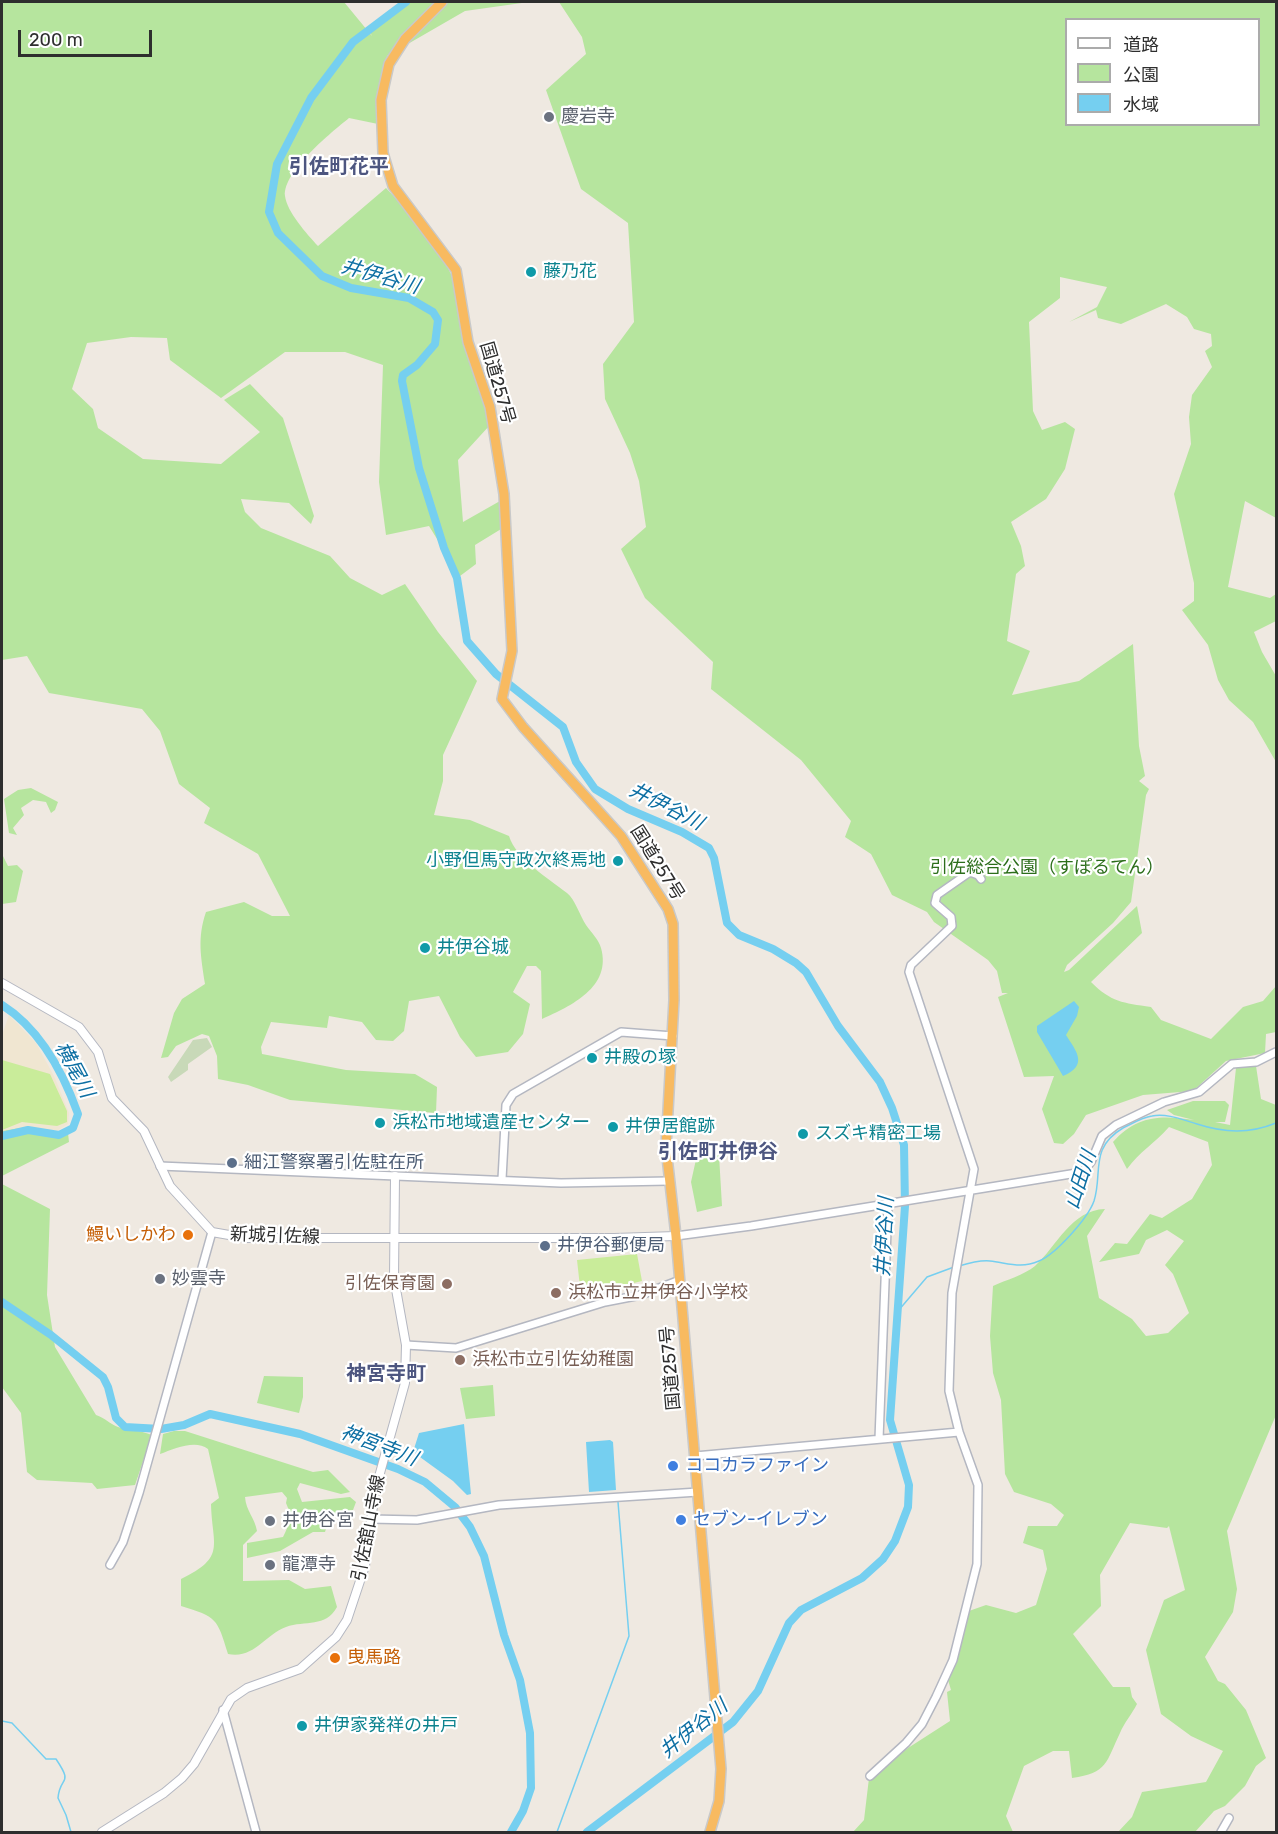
<!DOCTYPE html>
<meta charset="utf-8">
<style>
body{margin:0}
#map{position:relative;width:1278px;height:1834px;overflow:hidden;background:#efe9e1;font-family:Rubik,"Noto Sans JP",sans-serif}
canvas{display:block}
.frame{position:absolute;inset:0;border:3px solid #2e2e2e;pointer-events:none}
.legend{position:absolute;left:1065px;top:18px;width:195px;height:108px;box-sizing:border-box;background:#fff;border:2px solid #ababab;margin:0;padding:8px 10px;list-style:none;font-size:18px;color:#2e2e2e}
.legend li{display:flex;align-items:center;gap:12px;height:30px}
.legend b{width:30px;border:2px solid #ababab}
.scale{position:absolute;left:18px;top:30px;width:134px;height:27px;box-sizing:border-box;border:3px solid #2e2e2e;border-top:0;padding-left:8px;font-size:18px;line-height:21px;white-space:nowrap;color:#2e2e2e;-webkit-text-stroke:4px #fff;paint-order:stroke}
</style>
<div id="map">
<canvas width="1278" height="1834"></canvas>
<div class="frame"></div>
<ul class="legend">
<li><b style="height:8px;background:#fff"></b>道路</li>
<li><b style="height:16px;background:#b6e59e"></b>公園</li>
<li><b style="height:16px;background:#75cff0"></b>水域</li>
</ul>
<div class="scale">200 m</div>
</div>
<script>
const context = document.querySelector('canvas').getContext('2d');
context.lineJoin = 'round';
function fillPath(path, color) {
  context.fillStyle = color;
  context.fill(path, 'evenodd');
}
function stroke(path, color, width, dash) {
  context.strokeStyle = color;
  context.lineWidth = width;
  context.lineCap = dash ? 'butt' : 'round';
  context.setLineDash(dash || []);
  context.stroke(path);
}
function label(font, color, halo, rows, align = 'center') {
  context.font = font + ' Rubik,"Noto Sans JP",sans-serif';
  context.lineWidth = 4.5;
  context.setLineDash([]);
  context.textBaseline = 'middle';
  context.strokeStyle = halo;
  context.fillStyle = color;
  for (const [text, x, y, turn = 0] of rows) {
    context.save();
    context.translate(x, y);
    context.rotate((+turn || 0) * Math.PI / 180);
    context.textAlign = isNaN(turn) ? turn : align;
    if (halo) context.strokeText(text, 0, 0);
    context.fillText(text, 0, 0);
    context.restore();
  }
}
fillPath(new Path2D(`
 M9,1015L36,1043L55,1078L69,1113L68,1124L57,1131L20,1128L2,1131V1035Z`), '#f0e6d1');
fillPath(new Path2D(`
 M2,2H344L372,36L369,30L399,7L398,2H529L465,11L387,56L378,124L349,118C332,132 283,171 285,196C287,212 307,234 318,246L386,188L432,237L451,274L490,425L458,460L463,522L500,501L506,526L475,545L476,564L460,576L429,526L386,535L379,482L383,365L345,352H285L221,398L170,360L167,338L131,337L87,343L72,389L93,409L98,428L143,459L221,464L260,432L224,400L250,384L283,418L314,516L311,524L289,503L241,499L245,512L261,528L330,556L350,578L382,595L405,584L438,632L477,681L443,755V781L434,815L470,820L509,836C516,859 548,878 567,893C575,899 580,916 586,925C591,932 599,940 601,948C612,987 571,1006 542,1019L541,971L536,966H527L513,992L530,1004L523,1034L508,1052L476,1057L460,1037L439,996L409,1001L404,1031L393,1041L376,1040L362,1022L329,1016L327,1028L271,1022L261,1047L262,1054L346,1070L415,1074L437,1087L436,1113L290,1100L248,1085L218,1079L217,1056L209,1036L202,1034L176,1046L168,1057L161,1058L174,1013L182,999L205,984C201,957 197,938 206,912L244,902L272,916H290L258,854L204,823L210,808L179,784L160,731L142,709L49,693L27,656L2,660Z
 M559,2H1276V518L1245,501L1228,587L1270,598L1276,594V621L1254,632L1262,652L1276,676V762L1253,722L1229,700L1218,680L1208,645L1182,610L1194,601V583L1174,494L1191,444L1189,417L1192,395L1212,367L1205,351L1212,346L1211,334L1194,329L1187,317L1166,304L1121,324L1098,318L1096,310L1069,322L1097,307L1107,287L1060,277V298L1029,322L1033,411L1042,430L1065,422L1075,429L1065,469L1046,499L1011,522L1021,546L1025,566L1016,574L1007,641L1030,651L1012,695L1079,681L1133,644L1139,746L1145,776L1139,781L1149,789L1146,795L1131,902L1113,923L1067,965L1064,972L1069,970L1137,906L1142,933L1091,982C1111,1002 1123,1003 1151,1007L1161,1020L1211,1039L1243,1007L1263,1001L1276,986V1032L1266,1034L1265,1053L1226,1061L1193,1091L1143,1095L1086,1115L1074,1134L1063,1144L1054,1143L1042,1109L1054,1076L1024,1077L998,997L1008,993H1002L997,971L988,960L934,922L927,912L892,895L871,854L845,837L851,821L801,760L711,689L713,662L645,598L621,549L646,527L639,481L630,453L605,399L603,364L634,322L628,223L581,189L546,90L586,54L582,37ZM1066,20H1258V124H1066Z
 M31,788L58,802L55,810L51,813L46,802L33,800L21,808L24,815L13,828L17,835L9,833L4,799L18,790Z
 M2,854L8,866L17,865L23,871L16,902L2,904Z
 M1256,1066L1261,1099L1276,1105V1415L1227,1531L1237,1589L1233,1612L1205,1657L1218,1681L1225,1684L1246,1710L1266,1758L1256,1766L1245,1786L1225,1806L1214,1811L1195,1832H1118L1132,1817L1142,1792L1206,1782L1223,1751L1191,1736L1161,1714L1146,1650L1164,1600L1185,1590L1169,1526L1167,1528L1130,1523L1100,1575L1101,1606L1073,1634L1113,1687H1130L1132,1697L1137,1704C1132,1714 1124,1723 1120,1733C1106,1762 1108,1773 1072,1778L1069,1751H1053L1024,1766L1006,1816L1013,1832H853L864,1820L869,1778L908,1748L950,1721L947,1692L951,1690L948,1680L969,1611L986,1605L1016,1613L1036,1605L1047,1569L1043,1550L1023,1543L1028,1526H1057L1064,1515L1051,1504L1014,1492L1005,1474L1001,1400L993,1373L990,1336L993,1286C1006,1280 1024,1275 1035,1266C1057,1246 1071,1210 1105,1209L1087,1236L1099,1298L1132,1319L1146,1336L1168,1333L1189,1313L1173,1274L1165,1265L1184,1241L1167,1230L1146,1240L1139,1254L1099,1262L1115,1243L1127,1244L1150,1214L1162,1218L1192,1199L1212,1165L1208,1142L1169,1127C1154,1144 1140,1151 1127,1169L1113,1142C1137,1115 1161,1115 1194,1120L1174,1115L1167,1110L1193,1101H1225L1229,1105L1225,1122H1215L1230,1125L1236,1068Z
 M20,1128L68,1133L69,1142L2,1176V1131Z
 M697,1155H719L722,1206L697,1212L691,1182Z
 M2,1184L50,1209L47,1295L55,1347L96,1415C105,1418 110,1424 118,1427C130,1431 140,1430 152,1435L135,1485L97,1489L92,1483L37,1480L27,1472L21,1413L2,1387Z
 M264,1376L303,1377V1397L299,1413L257,1403Z
 M493,1385L495,1416L466,1419L460,1388Z
 M174,1431H185L313,1472L328,1470L350,1492L341,1494L300,1483L297,1489L302,1502L350,1497L356,1502L353,1510L330,1516L325,1532H313L280,1551L247,1558V1543L283,1537C289,1526 292,1515 286,1503L287,1498L282,1492L245,1497C246,1511 255,1518 257,1531L243,1545V1581L289,1580L305,1589L331,1586L337,1607C326,1628 305,1620 286,1627C264,1635 255,1659 228,1654C217,1618 217,1617 181,1606V1579C227,1557 212,1546 211,1504L219,1498L208,1449C195,1439 174,1449 160,1454L163,1434Z`), '#b6e59e');
fillPath(new Path2D(`
 M207,1038L212,1047L188,1064V1070L171,1082L168,1077L193,1040Z`), '#c8d9b8');
fillPath(new Path2D(`
 M2,1060L50,1074L67,1111V1122L57,1126L22,1122L2,1130Z
 M637,1254L642,1281L581,1296L577,1260Z`), '#c9ec9a');
fillPath(new Path2D(`
 M1074,1001L1079,1007L1077,1016L1066,1035C1076,1051 1089,1065 1063,1076L1037,1032V1026Z
 M464,1424L471,1494L467,1495L453,1481L413,1452L419,1433Z
 M610,1440L613,1442L616,1490L589,1492L586,1442Z`), '#75cff0');
stroke(new Path2D(`
 M959,1266C969,1263 980,1260 990,1261C1008,1263 1021,1269 1039,1261C1056,1254 1088,1218 1094,1201C1103,1173 1089,1148 1123,1128C1131,1124 1143,1117 1152,1116C1167,1113 1183,1120 1197,1124C1225,1133 1249,1134 1276,1123
 M898,1311L927,1277L954,1267
 M2,1721L12,1723L46,1759H56C74,1786 60,1775 58,1798L66,1815L71,1832
 M557,1832L629,1636L618,1502`), '#75cff0', 1.5);
stroke(new Path2D(`
 M406,2L353,42L311,98L277,164L269,212L278,233L322,276L351,288L409,298L433,312L438,320L435,344L417,365L403,375L402,381L419,468L444,548L457,578L467,641L496,674L563,727L576,762L595,789L628,809L682,832L709,848L714,858L727,923L739,935L773,949L796,963L806,972L838,1026L880,1082L892,1108L904,1145L905,1206L890,1420L909,1485L908,1507L895,1541L883,1559L862,1578L801,1610L789,1623L758,1691L733,1722L587,1832
 M2,1005C40,1029 63,1072 78,1114L73,1128L59,1135L28,1130L2,1136
 M2,1302L51,1335L103,1377L108,1387L116,1418L125,1427L161,1429L184,1425L210,1414L300,1434L398,1469L425,1482L455,1507L470,1527L484,1556L504,1635L520,1680L530,1733L531,1788L523,1811L511,1832`), '#75cff0', 8);
const tertiary = new Path2D(`
 M160,1166L561,1183L669,1181
 M502,1179L506,1105L513,1094L621,1032L673,1036
 M676,1236L751,1226L1083,1172L1091,1162L1102,1136L1116,1125L1164,1102L1199,1092L1232,1064L1256,1062L1276,1052
 M406,1345L456,1348L605,1302L641,1295L680,1280
 M879,1439L888,1204
 M695,1456L959,1432
 M370,1519L417,1520L499,1505L698,1492
 M110,1565L123,1542L139,1493L212,1232
 M223,1710L256,1832
 M870,1776L906,1743L922,1724L936,1697L953,1660L977,1564L978,1485L959,1432L949,1391L952,1293L974,1169L909,972L911,965L952,926L951,917L935,903L937,895L970,872L978,875L981,879
 M1221,1832L1229,1818`);
const secondary = new Path2D(`
 M2,983L79,1027L98,1052L112,1098L144,1131L170,1186L212,1232L246,1238H614L676,1236
 M102,1832L164,1793L182,1778L194,1764L231,1699L247,1688L300,1669L336,1637L347,1620L365,1566L375,1491L405,1383L406,1345L394,1278L395,1176`);
const trunk = new Path2D(`
 M442,2L405,39L389,64L381,100L383,153L393,186L456,270L468,342L490,407L504,494L512,651L502,699L523,727L621,836L668,909L673,924L674,1000L666,1148L676,1236L721,1769L719,1801L710,1832`);
stroke(tertiary, '#b4b7c1', 10);
stroke(secondary, '#b4b7c1', 10);
stroke(trunk, '#c9c9c9', 12);
stroke(tertiary, '#fff', 7);
stroke(secondary, '#fff', 8);
stroke(trunk, '#f8ba60', 9);
for (const [x, y, r, color] of [
 [549,117,6,"#6b7280"],
 [531,272,6,"#0f9aa8"],
 [618,861,6,"#0f9aa8"],
 [425,948,6,"#0f9aa8"],
 [592,1058,6,"#0f9aa8"],
 [380,1123,6,"#0f9aa8"],
 [613,1127,6,"#0f9aa8"],
 [803,1134,6,"#0f9aa8"],
 [232,1163,6,"#5c6f8a"],
 [188,1235,6,"#e8710a"],
 [545,1246,6,"#5c6f8a"],
 [160,1279,6,"#6b7280"],
 [447,1284,6,"#8d6e63"],
 [556,1293,6,"#8d6e63"],
 [460,1360,6,"#8d6e63"],
 [673,1466,6,"#3f7fe0"],
 [681,1520,6,"#3f7fe0"],
 [270,1521,6,"#6b7280"],
 [270,1565,6,"#6b7280"],
 [335,1658,6,"#e8710a"],
 [302,1726,6,"#0f9aa8"]
]) {
  const dot = new Path2D();
  dot.arc(x, y, r, 0, 2 * Math.PI);
  context.fillStyle = color;
  context.fill(dot);
  stroke(dot, '#fff', 2);
}
label('18px', '#5b616d', '#fff', [
 ["慶岩寺",561,117],
 ["妙雲寺",172,1279],
 ["井伊谷宮",282,1521],
 ["龍潭寺",282,1565]
], 'left');
label('18px', '#0d838f', '#fff', [
 ["藤乃花",543,272],
 ["小野但馬守政次終焉地",606,861,"right"],
 ["井伊谷城",437,948],
 ["井殿の塚",604,1058],
 ["浜松市地域遺産センター",392,1123],
 ["井伊居館跡",625,1127],
 ["スズキ精密工場",815,1134],
 ["井伊家発祥の井戸",314,1726]
], 'left');
label('18px', '#2e2e2e', '#fff', [
 ["国道257号",497,383,74],
 ["国道257号",657,863,58],
 ["新城引佐線",275,1236,2],
 ["国道257号",671,1368,-95],
 ["引佐舘山寺線",369,1528,-79]
]);
label('18px', '#2c6e1b', '#fff', [
 ["引佐総合公園（すぽるてん）",1047,868]
]);
label('18px', '#4e5e75', '#fff', [
 ["細江警察署引佐駐在所",244,1163],
 ["井伊谷郵便局",557,1246]
], 'left');
label('18px', '#c56008', '#fff', [
 ["鰻いしかわ",176,1235],
 ["曳馬路",347,1658,"left"]
], 'right');
label('18px', '#785e54', '#fff', [
 ["引佐保育園",435,1284,"right"],
 ["浜松市立井伊谷小学校",568,1293],
 ["浜松市立引佐幼稚園",472,1360]
], 'left');
label('18px', '#366cbe', '#fff', [
 ["ココカラファイン",685,1466],
 ["セブン-イレブン",693,1520]
], 'left');
label('bold 20px', '#4d5680', '#fff', [
 ["引佐町花平",339,167],
 ["引佐町井伊谷",718,1152],
 ["神宮寺町",386,1374]
]);
label('italic 20px', '#0d6fa3', '#fff', [
 ["井伊谷川",380,277,16],
 ["井伊谷川",666,807,27],
 ["横尾川",74,1070,62],
 ["山田川",1081,1180,-72],
 ["井伊谷川",885,1237,-87],
 ["神宮寺川",379,1446,21],
 ["井伊谷川",694,1729,-39]
]);
</script>
